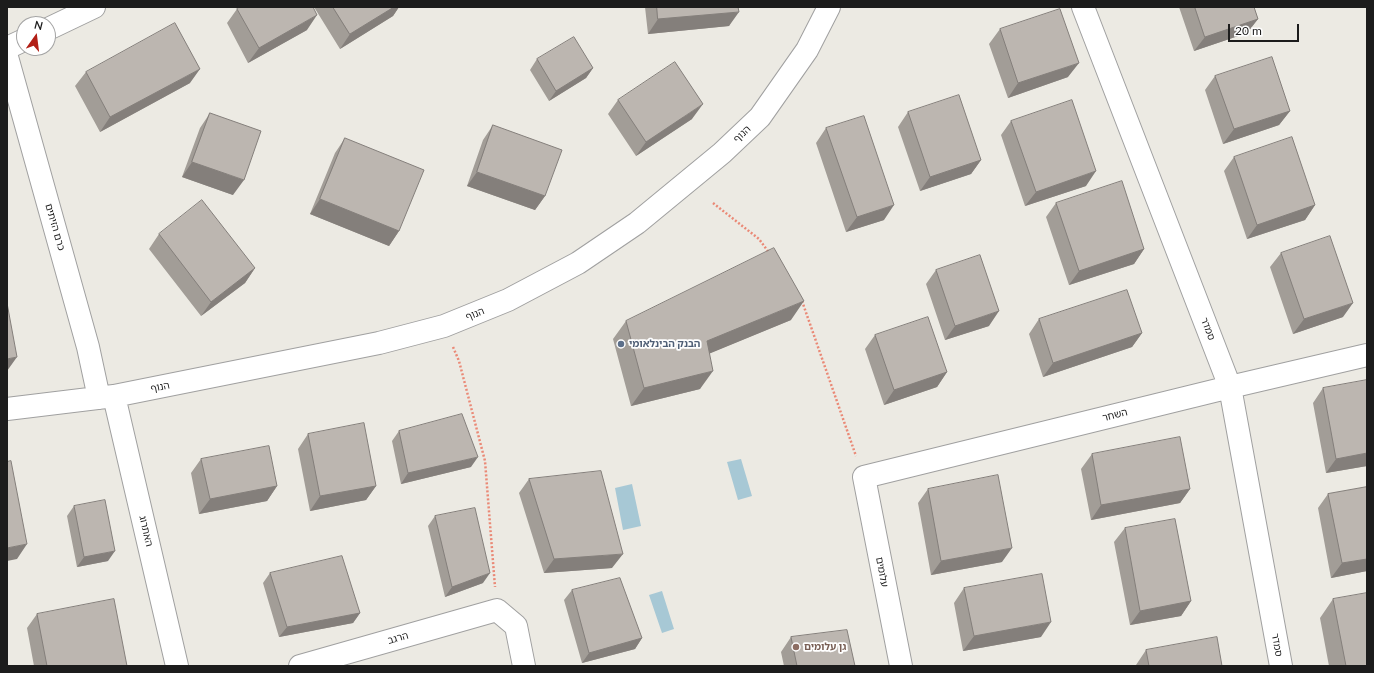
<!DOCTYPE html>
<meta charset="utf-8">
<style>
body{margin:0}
#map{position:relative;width:1374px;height:673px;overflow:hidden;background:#eceae3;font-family:Lato,sans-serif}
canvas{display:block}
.frame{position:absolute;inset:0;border:8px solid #1c1c1c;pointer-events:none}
.north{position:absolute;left:16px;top:16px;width:40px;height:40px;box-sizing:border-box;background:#fff;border:1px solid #a4a4a4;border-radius:50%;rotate:14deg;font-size:11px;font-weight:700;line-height:16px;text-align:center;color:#1c1c1c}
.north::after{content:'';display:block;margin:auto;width:14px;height:18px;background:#b21f16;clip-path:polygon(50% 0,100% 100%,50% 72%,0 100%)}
.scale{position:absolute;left:1228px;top:24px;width:71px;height:18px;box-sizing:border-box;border:2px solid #1c1c1c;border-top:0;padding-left:5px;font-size:12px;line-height:14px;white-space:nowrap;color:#1c1c1c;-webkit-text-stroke:3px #fff;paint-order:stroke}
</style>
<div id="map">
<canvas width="1374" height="673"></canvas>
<div class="frame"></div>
<div class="north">N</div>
<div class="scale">20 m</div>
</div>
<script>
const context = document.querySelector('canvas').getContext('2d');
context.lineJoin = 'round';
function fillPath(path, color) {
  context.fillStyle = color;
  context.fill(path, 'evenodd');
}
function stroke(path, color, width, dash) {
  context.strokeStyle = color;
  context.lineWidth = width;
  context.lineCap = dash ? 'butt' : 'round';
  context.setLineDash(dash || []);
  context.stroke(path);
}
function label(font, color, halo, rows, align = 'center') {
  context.font = font + ' Lato,"Noto Sans Hebrew",sans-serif';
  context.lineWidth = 3.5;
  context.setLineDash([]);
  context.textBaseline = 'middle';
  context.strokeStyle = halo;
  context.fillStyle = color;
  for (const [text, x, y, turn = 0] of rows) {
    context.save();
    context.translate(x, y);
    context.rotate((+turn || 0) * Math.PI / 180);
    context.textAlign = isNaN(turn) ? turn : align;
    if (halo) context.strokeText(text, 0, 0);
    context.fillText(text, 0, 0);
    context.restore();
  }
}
fillPath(new Path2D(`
 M741,459L752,496L738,500L727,462Z
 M632,484L641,526L623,530L615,488Z
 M662,591L674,629L662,633L649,595Z`), '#a7c8d5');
const minor = new Path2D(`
 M1083,7L1230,387L1281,666
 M48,29L94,7
 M7,48L24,40
 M7,57L88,347L99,398
 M114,396L177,666
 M7,409L114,396L379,343L444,326L508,300L578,263L637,223L722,153L760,117L807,50L829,7
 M300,666L497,610L516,626L524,666
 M901,666L864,477L1230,387L1367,355`);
stroke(minor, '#a0a0a0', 24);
stroke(new Path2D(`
 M713,203L759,239L770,254
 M802,301L856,456
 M453,347L459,361L485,461L495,587`), '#ea8976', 2.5, [2, 2]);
stroke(minor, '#fff', 22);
fillPath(new Path2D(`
 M314,7H399L393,16L340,49Z
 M645,7H738L729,26L648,34Z
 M1179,7H1254L1258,19L1247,33L1194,51Z
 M237,9L307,30L248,63L227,23Z
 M1000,29L1068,77L1008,98L989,44Z
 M537,59L593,68L586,78L549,101L530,70Z
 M86,72L190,83L100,132L75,86Z
 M1215,76L1290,111L1279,125L1223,144L1205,90Z
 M618,100L692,119L636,156L608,114Z
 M908,112L981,160L971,174L920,191L898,127Z
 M210,113L233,195L182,177L200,128Z
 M1011,121L1086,186L1025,206L1001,135Z
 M493,125L545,196L535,210L467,186L483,140Z
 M826,128L884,220L846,232L816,143Z
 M345,138L399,231L389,246L310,214L335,153Z
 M1234,157L1315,205L1305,220L1247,239L1224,171Z
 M1056,203L1144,249L1134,264L1069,285L1046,217Z
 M159,234L255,268L245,283L201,316L149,249Z
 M1281,253L1343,317L1293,334L1270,267Z
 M936,270L989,326L945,340L926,284Z
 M1039,319L1142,333L1132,347L1043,377L1029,334Z
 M791,320L710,353L700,389L631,406L613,339L626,321Z
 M875,335L947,372L937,387L884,405L865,349Z
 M1323,388L1367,466L1326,473L1313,403Z
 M399,431L471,467L401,484L392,441Z
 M308,434L376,486L366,500L310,511L298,449Z
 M1092,454L1190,489L1180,503L1091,520L1081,469Z
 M201,459L277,486L267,501L199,514L191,473Z
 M529,479L612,568L544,573L519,493Z
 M1367,487V571L1331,578L1318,508L1328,494Z
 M928,489L1002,562L931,575L918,503Z
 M74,506L108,561L77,567L67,516Z
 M435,516L483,583L445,597L428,526Z
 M1125,528L1191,601L1181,616L1130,625L1114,542Z
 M270,573L360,613L353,623L279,637L263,583Z
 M964,588L1041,637L963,651L954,603Z
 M572,590L642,638L635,649L582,663L564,600Z
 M1333,599L1367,666H1329L1320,618Z
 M37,614L127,666H34L27,628Z
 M791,637L855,666H784L781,652Z
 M1146,650L1222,666H1136V665Z`), '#a29d97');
fillPath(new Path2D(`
 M394,7H399L393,16L340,49L350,34Z
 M739,12L729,26L648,34L658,19Z
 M317,15L307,30L248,63L259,48Z
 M1258,19L1247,33L1194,51L1205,37Z
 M1079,63L1068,77L1008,98L1018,83Z
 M593,68L586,78L549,101L556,91Z
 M200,69L190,83L100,132L110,117Z
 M703,104L692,119L636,156L646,142Z
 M1290,111L1279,125L1223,144L1234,129Z
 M981,160L971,174L920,191L930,177Z
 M192,162L244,180L233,195L182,177Z
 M1096,171L1086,186L1025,206L1036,192Z
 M477,172L545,196L535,210L467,186Z
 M320,199L399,231L389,246L310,214Z
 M894,205L884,220L846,232L857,217Z
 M1315,205L1305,220L1247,239L1257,225Z
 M1144,249L1134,264L1069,285L1079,271Z
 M255,268L245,283L201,316L211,302Z
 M804,301L791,320L694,360L707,341Z
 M1353,303L1343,317L1293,334L1304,319Z
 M999,311L989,326L945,340L955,326Z
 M1142,333L1132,347L1043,377L1053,363Z
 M17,357L7,371V359Z
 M713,371L700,389L631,406L644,388Z
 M947,372L937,387L884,405L894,390Z
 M1367,453V466L1326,473L1336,459Z
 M478,457L471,467L401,484L408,473Z
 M277,486L267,501L199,514L210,499Z
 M376,486L366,500L310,511L320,496Z
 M1190,489L1180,503L1091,520L1101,505Z
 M27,544L17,559L7,561V548Z
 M1012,548L1002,562L931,575L941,561Z
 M115,551L108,561L77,567L84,557Z
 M623,554L612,568L544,573L554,559Z
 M1367,559V571L1331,578L1342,563Z
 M490,573L483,583L445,597L452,587Z
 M1191,601L1181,616L1130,625L1140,611Z
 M360,613L353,623L279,637L287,627Z
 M1051,622L1041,637L963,651L974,636Z
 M642,638L635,649L582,663L589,653Z`), '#847f7b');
const building = new Path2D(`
 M240,7H313L317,15L259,48L237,9Z
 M333,7H394L350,34Z
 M657,7H738L739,12L658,19Z
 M1195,7H1254L1258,19L1205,37Z
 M1060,9L1079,63L1018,83L1000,29Z
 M175,23L200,69L110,117L86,72Z
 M574,37L593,68L556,91L537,59Z
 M1272,57L1290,111L1234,129L1215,76Z
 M675,62L703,104L646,142L618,100Z
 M959,95L981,160L930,177L908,112Z
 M1072,100L1096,171L1036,192L1011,121Z
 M210,113L261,131L244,180L192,162Z
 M864,116L894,205L857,217L826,128Z
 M493,125L562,150L545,196L477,172Z
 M1292,137L1315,205L1257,225L1234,157Z
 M345,138L424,170L399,231L320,199Z
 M1122,181L1144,249L1079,271L1056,203Z
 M202,200L255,268L211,302L159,234Z
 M1330,236L1353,303L1304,319L1281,253Z
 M774,248L804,301L707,341L713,371L644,388L626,321Z
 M980,255L999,311L955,326L936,270Z
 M1127,290L1142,333L1053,363L1039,319Z
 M7,303L17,357L7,359Z
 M928,317L947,372L894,390L875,335Z
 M1367,380V453L1336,459L1323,388Z
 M462,414L478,457L408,473L399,431Z
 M364,423L376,486L320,496L308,434Z
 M1180,437L1190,489L1101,505L1092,454Z
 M269,446L277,486L210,499L201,459Z
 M11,461L27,544L7,548V462Z
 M601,471L623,554L554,559L529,479Z
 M998,475L1012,548L941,561L928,489Z
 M1367,487V559L1342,563L1328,494Z
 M105,500L115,551L84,557L74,506Z
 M475,508L490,573L452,587L435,516Z
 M1175,519L1191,601L1140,611L1125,528Z
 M342,556L360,613L287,627L270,573Z
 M1042,574L1051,622L974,636L964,588Z
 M620,578L642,638L589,653L572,590Z
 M1367,593V666H1346L1333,599Z
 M114,599L127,666H47L37,614Z
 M847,630L855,666H797L791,637Z
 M1217,637L1222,666H1149L1146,650Z`);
fillPath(building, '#bcb6b0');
stroke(building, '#847f7b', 1);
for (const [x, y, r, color] of [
 [621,344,4,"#5c6f8a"],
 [796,647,4,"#8d6e63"]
]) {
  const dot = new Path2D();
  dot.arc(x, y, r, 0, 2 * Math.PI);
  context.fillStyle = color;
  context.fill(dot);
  stroke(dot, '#fff', 1.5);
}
label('10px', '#1c1c1c', '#fff', [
 ["הנוף",742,134,-44],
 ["כרם הזיתים",55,227,74],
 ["הנוף",475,314,-22],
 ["סמדר",1208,329,69],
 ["הנוף",160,387,-11],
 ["השחר",1115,415,-14],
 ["האתרוג",146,531,77],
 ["עלומים",882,572,79],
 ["הרגב",398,638,-16],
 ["סמדר",1277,645,80]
]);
label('bold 10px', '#4e5e75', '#fff', [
 ["הבנק הבינלאומי",629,344]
], 'left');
label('bold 10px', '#785e54', '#fff', [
 ["גן עלומים",804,647]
], 'left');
</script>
